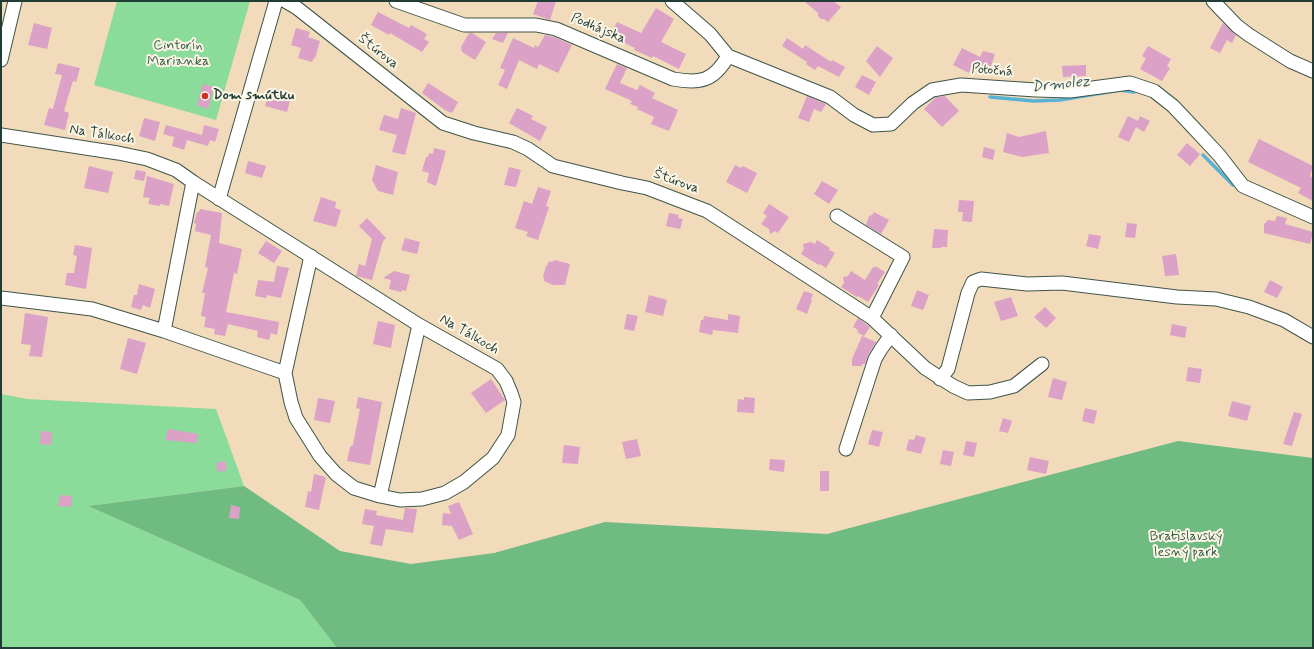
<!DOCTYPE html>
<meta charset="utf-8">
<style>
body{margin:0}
#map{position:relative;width:1314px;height:649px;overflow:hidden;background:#f1dbba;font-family:Mynerve,sans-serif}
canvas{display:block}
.frame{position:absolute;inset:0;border:2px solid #1f3d34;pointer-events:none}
</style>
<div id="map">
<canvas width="1314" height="649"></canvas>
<div class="frame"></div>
</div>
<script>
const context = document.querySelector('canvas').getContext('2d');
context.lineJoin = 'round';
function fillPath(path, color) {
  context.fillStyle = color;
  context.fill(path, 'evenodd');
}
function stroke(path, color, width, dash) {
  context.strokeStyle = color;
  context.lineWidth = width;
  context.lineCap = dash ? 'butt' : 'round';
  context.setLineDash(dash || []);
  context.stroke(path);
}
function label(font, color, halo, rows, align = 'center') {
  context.font = font + ' Mynerve,sans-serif';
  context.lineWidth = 4;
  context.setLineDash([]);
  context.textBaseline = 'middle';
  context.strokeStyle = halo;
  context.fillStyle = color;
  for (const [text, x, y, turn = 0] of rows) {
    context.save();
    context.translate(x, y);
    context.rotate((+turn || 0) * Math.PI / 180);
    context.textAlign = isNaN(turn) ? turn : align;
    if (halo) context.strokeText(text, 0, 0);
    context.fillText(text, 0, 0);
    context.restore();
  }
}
fillPath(new Path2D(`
 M117,1H250L216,120L94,85Z
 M1,394L27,399L216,409L244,486L88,506L300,600L337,648H1Z`), '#8bdb9a');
fillPath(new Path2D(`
 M1178,441L1313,458V648H337L300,600L88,506L244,486L340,551L411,564L494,553L605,522L827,534Z`), '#70bb82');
stroke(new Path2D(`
 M990,97L1034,101L1060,100L1120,90L1134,92
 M1203,155L1233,185`), '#58b2d5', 3.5);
fillPath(new Path2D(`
 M538,1H556L550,20L533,14Z
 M804,1H833L841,7L828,22L824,19H821L818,16V13Z
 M656,8L674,19L661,42L686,54L679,69L653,56L652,58L634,50L635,48L610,36L617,22L641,33Z
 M378,12L409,28L411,25L427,34L424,39L429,42L422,52L390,33L389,35L371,25Z
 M34,23L52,28L47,49L28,45Z
 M1223,23L1236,35L1232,43L1227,40L1220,53L1210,48Z
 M296,28L310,32L308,37L320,41L315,58H314L312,62L298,58L301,48L291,45Z
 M469,33H472L486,42L475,60L462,52L461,47Z
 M496,33H508L503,43L492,39Z
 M545,35L554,37L572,45L558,73L539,64L537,69L519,60L507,89L498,85L505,70L500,68L513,38L534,48L535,45L538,47Z
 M787,38L803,49L805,45L831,62L832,60L845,67L839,77L818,66L815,70L806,64L807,62L782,46Z
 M877,46L893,58L880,77L866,61Z
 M1148,46L1171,59L1167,66L1170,68L1162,81L1140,69L1146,58L1142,56Z
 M962,48L980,57L983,51L995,54L991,66L988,69L972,66L969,73L953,65Z
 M58,63L80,68L76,82L73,81L72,84L64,111L69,113L65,130L44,125L49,108L53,109L62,75L55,74Z
 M617,64L627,68L620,83L637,90L640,85L655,93L652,98L678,110L669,131L651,124L654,117L637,109L638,107L630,104L632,101L605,89Z
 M1086,65V76L1063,77L1062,66Z
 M862,75L876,82L869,95L855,87Z
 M428,83L458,102L452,113L445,110L422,93Z
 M203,84L214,87L208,109L197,105Z
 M274,88L292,93L287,112L265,106L268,96H271Z
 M807,96L826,104L821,112L814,109L809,122L798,118Z
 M945,96L959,111L942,127L924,109L936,97Z
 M401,108L416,113L405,155L392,152L397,135L379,130L384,115L398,119Z
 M517,108L533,116L531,119L547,127L540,141L509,123Z
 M1128,116L1138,121L1140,116L1150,121L1144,132L1136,127L1129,142L1118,137Z
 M144,118L160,122L155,141L139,136Z
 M166,125L202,135L204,125L219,129L215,142L210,140L208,146L187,140L184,150L172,146L174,137L163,134Z
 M1046,131L1049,153L1022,157L1003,152L1007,133L1019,137Z
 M1259,139L1313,166L1310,176L1313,178V201L1298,193L1301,188L1248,162Z
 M1187,143L1200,154L1190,166L1177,155Z
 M984,147L995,150L993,160L982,157Z
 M434,148L446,151L436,186L427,182L429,173L422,171L426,157H428L429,153L433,154Z
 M248,161L266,166L262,178L245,173Z
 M376,165L398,172L393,195L378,191L372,180Z
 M735,165L741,168L743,166L757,173L747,193L726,182Z
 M89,166L113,172L108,193L84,188Z
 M509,167L521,170L516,187L504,185Z
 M136,170L146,172L144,181L134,179Z
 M147,176L174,184L169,206L160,204V206L148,204L150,198L143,197Z
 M822,181L838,190L829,204L814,194Z
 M538,187L551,191L546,206L549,207L538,240L526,236L528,232L515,228L524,201L532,204Z
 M321,197L336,202L335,208L341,210L336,227L313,221Z
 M959,200L974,201L972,222L962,221L963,212H958Z
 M769,204L789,217L778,233L775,231L770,234L769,229L761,224L767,216L763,213Z
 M200,209L222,213L219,243L242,249L237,274L234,273L226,312L279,322L277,335L271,333L269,340L257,337L258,331L228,324L225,336L214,334L215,329L204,327L206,317L201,316L205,293H202L208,268L205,267L211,235L195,231L196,224L194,223L197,212H199Z
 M874,212L889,220L881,234L866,225L869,216L872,215Z
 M669,213L679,215L678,218L683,219L680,229L666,226Z
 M1277,216L1287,218L1285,224L1313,232L1310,244L1264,233V224L1268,220L1275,221Z
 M367,218L386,238L383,241L372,280L356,276L359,264L365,266L372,239L359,226Z
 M1127,223L1137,224L1135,238L1125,237Z
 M934,229L948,230L947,247H941V248H932Z
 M1089,234L1101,236L1098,249L1086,246Z
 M405,238L420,242L417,254L401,250Z
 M817,240L830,248L829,250L835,253L826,268L820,264L819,265L801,254L804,249L803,244L811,242L815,244Z
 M266,241L282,251L274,263L258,253Z
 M75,245L92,248L86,289L65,285L67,273H74L77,256L73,255Z
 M1176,254L1179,275L1165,276L1162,256Z
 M555,260L570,264L565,285H553L544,281V278L543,277L546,266H547L549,261L552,262Z
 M277,266L289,268L281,298L267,295L266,298L255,296L258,280L274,282Z
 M875,266L885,272L877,284L879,285L868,302L858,296L857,297L841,287L844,283L843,277L848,276L851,271L865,280L873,267L875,268Z
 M394,271L410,275L406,291L402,290L401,292L389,289L391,280L383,278Z
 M1270,280L1283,287L1277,298L1264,292Z
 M139,284L155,289L150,308L143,305L141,310L131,307L134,295H137Z
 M917,290L929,295L923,310L911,306Z
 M804,291L813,294L811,299L812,300L807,314L796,309Z
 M649,295L667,300L663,316L645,312Z
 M1011,297L1018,316L1001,321L994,302Z
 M1045,307L1056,318L1046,328L1034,317Z
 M25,313L48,317L42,357L29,356L31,345L21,344Z
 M627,314L638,316L634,331L624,329Z
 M728,314L740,316L738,333L713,330L712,335L699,332L701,320H703L704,316L728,320Z
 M858,318L870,327L864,336L857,332L858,330L853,327Z
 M378,321L395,325L391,348L373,344Z
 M1172,324L1187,327L1185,338L1170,335Z
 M862,336L876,342L868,355L865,364H862V366H852V359Z
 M128,338L146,343L137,374L120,369Z
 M1188,367L1202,369L1200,383L1186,381Z
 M1053,378L1067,382L1062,400L1048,397Z
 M491,379L505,400L486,413L471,393Z
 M358,397L382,402L370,465L347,461L350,447L353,445L354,439L360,409L356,408Z
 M744,397L755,398L754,413L737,412L738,399L744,400Z
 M318,398L335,401L330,423L314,420Z
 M1232,401L1251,406L1247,421L1228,416Z
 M1085,408L1097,411L1094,424L1082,421Z
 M1294,412L1302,414L1292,446L1283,444Z
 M1003,418L1012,421L1008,433L999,431Z
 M168,429L198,434L197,443L165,440Z
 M872,430L883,432L879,447L868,444Z
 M41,431L52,432L51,445L40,444Z
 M916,435L926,438L921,454L906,450L909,439L914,440Z
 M637,439L641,456L626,459L622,442Z
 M966,441L977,443L974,457L963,455Z
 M564,445L580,447L578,464L562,463Z
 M943,450L954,452L951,466L940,464Z
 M1030,457L1049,461L1046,474L1027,470Z
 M770,459L785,460L784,472L769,470Z
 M225,461L227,470L218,472L216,463Z
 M820,471H829V491H820Z
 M314,474L326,477L319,510L305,507L308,491L311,492Z
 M60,495L72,496L71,507L58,506Z
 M459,502L473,534L459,540L452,526L442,525L443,513L451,514L448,506Z
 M231,505L240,507L239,519L229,518Z
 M405,508L417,509L413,533L386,529L382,546L370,544L374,526L362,524L365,509L377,511L376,515L403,520Z`), '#dba1c6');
const minor = new Path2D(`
 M285,1L297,8L443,123L474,133L513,142L528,149L553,166L622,183L647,188L707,211L872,318L925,368L953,386L968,393L990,392L1014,386L1042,364
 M396,1L464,25H536L556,29L673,79C700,84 714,81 728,56
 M672,1L710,34L728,56L830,97L854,115L873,125L891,124L913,103L932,90L961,85L1036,90L1070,91L1130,83L1154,91L1173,106L1191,125L1219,155L1243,186L1313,217
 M1213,1L1237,26L1249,35L1290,61L1313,71
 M1,60L15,1
 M1,135L118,153L147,159L176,170L193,182L419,325L497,369L506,381L511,393L514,402L508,435L493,458L464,482L445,493L422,499L400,500L380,496L354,488L336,474L320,456L296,418L291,402L285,373L164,331L92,309L1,298
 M219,199L276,1
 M837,216L903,257L872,318
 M164,331L193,182
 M285,373L311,256
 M940,379L948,369L968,293L973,282L981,279L1027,284L1062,283L1177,297L1216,299L1249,307L1284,320L1313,337
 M846,449L875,359L881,349L891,335
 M380,496L419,325`);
stroke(minor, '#3e5548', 15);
stroke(minor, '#fff', 13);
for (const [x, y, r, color] of [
 [205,96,4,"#c8321e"]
]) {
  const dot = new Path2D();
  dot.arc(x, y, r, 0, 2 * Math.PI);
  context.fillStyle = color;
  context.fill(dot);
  stroke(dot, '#fcf5e5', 1.5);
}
label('14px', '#1f3d34', '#fcf5e5', [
 ["Podhájska",598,29,23],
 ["Štúrova",378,52,38],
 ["Potočná",992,71,4],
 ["Na Tálkoch",102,135,9],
 ["Štúrova",676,182,20],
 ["Na Tálkoch",469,335,30]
]);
label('14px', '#355d48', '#fcf5e5', [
 ["Cintorín",178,46],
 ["Marianka",178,62],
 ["Bratislavský",1186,537],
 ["lesný park",1186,553]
]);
label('bold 14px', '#1f3d34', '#fcf5e5', [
 ["Dom smútku",213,96]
], 'left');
label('italic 15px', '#2d5a5c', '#fcf5e5', [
 ["Drmolez",1061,85,-6]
]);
</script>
